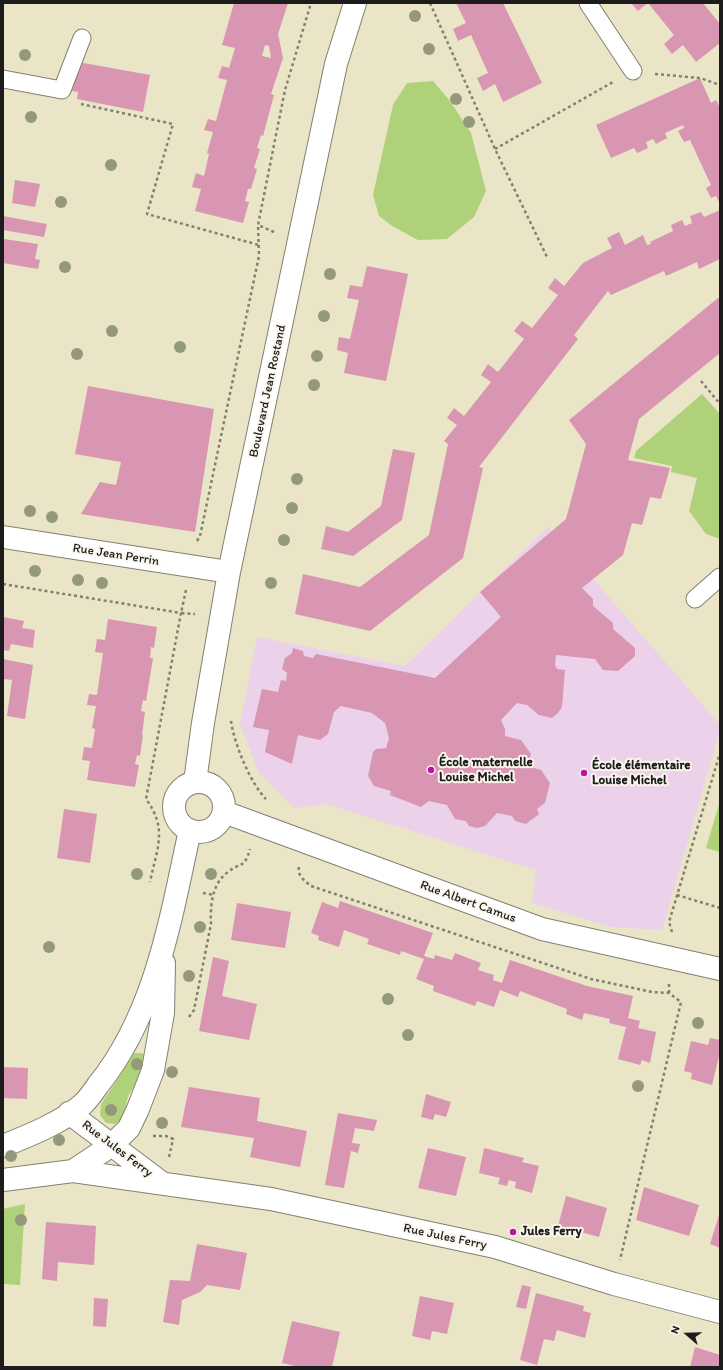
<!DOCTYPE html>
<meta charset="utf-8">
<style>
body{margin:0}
#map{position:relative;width:723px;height:1370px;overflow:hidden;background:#eae5c6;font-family:Itim,sans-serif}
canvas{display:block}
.frame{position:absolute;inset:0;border:4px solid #1c1c1c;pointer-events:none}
.north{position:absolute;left:667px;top:1314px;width:40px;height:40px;-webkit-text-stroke:3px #fbf7ec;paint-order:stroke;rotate:290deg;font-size:11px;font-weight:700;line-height:16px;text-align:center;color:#1c1c1c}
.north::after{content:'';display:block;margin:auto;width:14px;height:18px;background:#1c1c1c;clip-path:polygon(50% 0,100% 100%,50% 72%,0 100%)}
</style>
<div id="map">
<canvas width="723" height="1370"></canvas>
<div class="frame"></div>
<div class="north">N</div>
</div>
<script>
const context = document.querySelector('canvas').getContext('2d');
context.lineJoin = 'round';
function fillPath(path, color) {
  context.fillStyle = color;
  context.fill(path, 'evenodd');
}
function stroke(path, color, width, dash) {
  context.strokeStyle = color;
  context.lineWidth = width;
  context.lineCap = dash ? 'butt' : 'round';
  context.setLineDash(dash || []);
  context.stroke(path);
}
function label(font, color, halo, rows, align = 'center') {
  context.font = font + ' Itim,sans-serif';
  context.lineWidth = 4;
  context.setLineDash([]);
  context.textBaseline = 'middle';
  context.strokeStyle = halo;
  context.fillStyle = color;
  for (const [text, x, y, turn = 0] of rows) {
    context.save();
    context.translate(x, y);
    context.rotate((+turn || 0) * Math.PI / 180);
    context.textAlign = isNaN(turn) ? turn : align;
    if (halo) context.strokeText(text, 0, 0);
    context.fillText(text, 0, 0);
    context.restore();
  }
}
fillPath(new Path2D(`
 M548,527L720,725V731L662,930L611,927L532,903L536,870L326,804L295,808L259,773L240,724L257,637L405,666Z`), '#ecd1ea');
fillPath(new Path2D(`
 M433,81L450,101L471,133L486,191L474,217L447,239L418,240L392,226L379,216L373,195L393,105L407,83Z
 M702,394L720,414V539L706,534L689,511L697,478L671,472L672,466L634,458L636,451Z
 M720,801V852L706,848Z
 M135,1053H142L148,1058L145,1075L135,1085L128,1096L123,1118L115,1124L106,1123L100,1115L101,1104L122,1073L128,1059Z
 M25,1204L20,1285L3,1284V1209Z`), '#aed179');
fillPath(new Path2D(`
 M234,3H288L278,34L283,58L271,94L274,95L263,136L261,135L257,148L260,149L254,168L257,169L251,189H248L245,201L249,202L243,223L195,211L201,189L192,187L196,173L204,176L209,154L207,153L213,132L204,130L208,119L216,121L227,80L218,78L222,66L229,68L235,48L222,45ZM265,45L269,46L271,58L262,56Z
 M456,3H503L542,83L503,102L495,84L483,91L477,78L488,73L471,35L458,41L453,29L466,23Z
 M631,3H703L720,24V43L696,62L683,45L672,54L664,44L674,35L648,3L638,11Z
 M78,62L150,75L143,112L77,99L78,92L72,91Z
 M700,78L711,103L716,100L720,108V204L716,196L711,198L706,188L711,185L690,140L684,142L678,131L684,128L683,125L665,133L667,138L656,144L653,139L646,142L648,148L637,153L634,148L611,158L596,125Z
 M15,180L40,184L35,207L12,203Z
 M720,210V259L699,269L697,262L666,276L664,271L611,295L608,291L574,335L578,339L479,467L483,468L463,558L370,631L295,614L303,574L360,587L429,535L448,444L444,441L457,425L447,418L454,408L464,416L491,382L481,375L488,364L498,372L524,339L514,331L522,321L532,328L544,313L558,295L548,288L555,278L564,286L583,263L612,248L607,238L619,232L625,245L643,235L647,245L651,244L650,242L673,231L671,225L682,220L685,226L692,223L690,216L701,212L704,217Z
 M3,216L47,224L44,237L3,230Z
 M4,239L38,244L35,259L40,260L38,269L3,263Z
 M367,266L408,274L386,381L344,373L348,353L337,350L339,337L350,339L359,300L347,298L350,285L362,287Z
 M718,298H720V353L639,419L628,460L670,468L661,499L650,497L642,525L632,523L623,555L582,588L593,599V606L613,623V629L635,648V656L618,671L603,670L595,659L556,655L555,665L557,669L565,670L562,707L558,713L552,718L539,715L527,705L517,703L501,720L505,729V736L521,740L531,754L527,766L541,770L550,783L545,803L537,809L539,814L526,824L515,821L512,816L497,813L485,826L477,828L469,826L466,821L455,819L447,805L429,801L421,807L390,795L391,791L374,786L368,776L373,752L376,749L386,748L389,738L385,723L372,713L341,706L334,712L328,734L320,740L298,735L292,764L265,752L269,730L253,727L262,689L278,692L281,680L286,681L287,673L282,669L285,658L292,653L293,648L303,651L304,656L313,658L316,654L435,678L501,617L480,592L566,519L586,444L569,420Z
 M88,386L214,409L195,532L81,514L100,482L116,485L121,462L75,454Z
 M393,449L415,453L402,520L353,556L321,549L326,526L348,532L381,506Z
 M3,617L24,621L22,628L35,630L33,648L11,644L9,651L3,650Z
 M108,619L157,627L154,648L151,647L150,658H153L146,701L143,700L142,706L141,711L145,712L142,735H143L140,756L137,755L135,764L139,765L135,787L87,780L90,761L82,760L84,747L92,748L95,729L92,728L96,706L87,705L89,694L97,695L103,653L95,652L97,639L105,640Z
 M3,659L33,665L25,719L7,716L12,680L3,679Z
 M64,809L97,814L90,863L57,858Z
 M340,901L433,933L424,956L434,959L435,955L452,960L455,953L481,963L478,970L494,975L493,980L502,983L510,960L587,986L633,996L628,1018L640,1021L638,1028L656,1032L650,1063L642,1060L640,1065L618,1059L626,1027L609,1023L610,1019L584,1013L582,1020L566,1014L567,1009L520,991L518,997L500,990L494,1007L477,1001L475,1006L433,991L434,986L416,979L424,959L401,951L400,955L367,944L369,939L344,930L339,947L318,940L319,936L311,933L322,902L338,908Z
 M237,903L291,912L285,948L231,940Z
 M213,957L229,961L222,996L257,1004L249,1040L199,1031Z
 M710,1038L720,1040V1052L712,1085L691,1079L692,1073L684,1071L691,1041L708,1045Z
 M3,1067L28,1068L27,1099L3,1098Z
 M189,1087L260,1098L257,1121L307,1131L300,1167L250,1157L254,1138L181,1127Z
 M426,1094L451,1102L446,1117L435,1114L433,1120L421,1117Z
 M338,1113L377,1120L374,1131L355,1128L352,1143L360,1144L358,1153L351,1151L344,1188L325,1185Z
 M428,1148L466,1157L456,1196L418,1188Z
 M484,1148L524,1158L522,1162L539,1166L532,1193L515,1188L516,1182L509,1180L507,1186L498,1184L500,1178L479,1173Z
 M644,1187L699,1205L689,1236L636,1220Z
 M566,1196L607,1208L599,1237L558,1226Z
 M720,1212V1248L710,1244Z
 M46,1222L96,1226L94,1265L58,1262L57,1281L42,1279Z
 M197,1244L247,1253L240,1290L207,1285L200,1292L182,1300L179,1325L163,1322L170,1280L190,1281Z
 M522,1285L531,1287L526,1309L516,1307Z
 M536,1293L584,1306L583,1311L591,1313L585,1338L557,1330L554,1341L544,1339L537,1365L520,1360Z
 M420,1296L454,1303L447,1334L432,1331L430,1340L412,1336Z
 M94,1298L108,1299L106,1327L93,1326Z
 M292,1321L340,1332L332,1367H299L282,1363Z
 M695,1347L720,1355V1367H690Z`), '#d896b2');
const service = new Path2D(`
 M588,3L633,71
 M3,79L62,90L82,38
 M695,599L720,577`);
const minor = new Path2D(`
 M3,537L229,572
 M195,782L203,723L229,572L336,64L355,3
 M174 807a25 25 0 1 1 50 0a25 25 0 1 1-50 0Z
 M224,812L542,929L720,969
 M69,1113L162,1183
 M3,1146C28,1136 63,1122 83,1104C89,1098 94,1091 98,1085C156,1013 171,917 190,830
 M73,1171L271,1199L495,1247L614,1284L720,1312
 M3,1180L73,1171L112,1145L129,1128L138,1109L153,1070L163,1013L164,963`);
stroke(service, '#838071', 19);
stroke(minor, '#838071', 24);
stroke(new Path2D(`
 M430,3L495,149L547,257
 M655,74L700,78L720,85
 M81,104L173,124L147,214L259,245
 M495,149L613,82
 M274,232L258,225L285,90L311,3
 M701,381L720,404
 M197,541L200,536L259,256L258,225
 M3,584L181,613L146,799C168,829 157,848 150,882
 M186,590L181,613L195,614
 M231,721C234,743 250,783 266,799
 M299,867C297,876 305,881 311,886L591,979L652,992L669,993L681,1002L620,1260
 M203,893L214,895
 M677,895L720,908
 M672,932L669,922L720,753
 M669,984V993
 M189,1017L194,1010L211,924C210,906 212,883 228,872C241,861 244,870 250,849
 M153,1136H166L173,1139L169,1157`), '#838071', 2.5, [3, 3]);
stroke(service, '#fff', 17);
stroke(minor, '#fff', 22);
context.fillStyle = '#95997b';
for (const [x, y] of [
 [415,16],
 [429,49],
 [25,55],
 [456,99],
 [31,117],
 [469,122],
 [111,165],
 [61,202],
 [65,267],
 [330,274],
 [324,316],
 [112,331],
 [180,347],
 [77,354],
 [317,356],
 [314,385],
 [297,479],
 [292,508],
 [30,511],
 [52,517],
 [284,540],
 [35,571],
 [78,580],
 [102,583],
 [271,583],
 [137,874],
 [211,874],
 [200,927],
 [49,947],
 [189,976],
 [388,999],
 [698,1023],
 [408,1035],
 [137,1064],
 [172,1072],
 [638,1086],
 [111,1110],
 [162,1123],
 [59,1140],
 [11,1156],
 [21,1220]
]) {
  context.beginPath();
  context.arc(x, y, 6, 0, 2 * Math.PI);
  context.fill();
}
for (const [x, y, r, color] of [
 [431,770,4,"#b5179e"],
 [584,773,4,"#b5179e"],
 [513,1232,4,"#b5179e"]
]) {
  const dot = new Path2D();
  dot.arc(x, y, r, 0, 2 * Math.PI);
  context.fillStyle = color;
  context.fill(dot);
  stroke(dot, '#fbf7ec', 1.5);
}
label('13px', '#1c1c1c', '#fbf7ec', [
 ["Boulevard Jean Rostand",268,391,-78],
 ["Rue Jean Perrin",116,555,9],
 ["Rue Albert Camus",468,902,20],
 ["Rue Jules Ferry",117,1149,37],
 ["Rue Jules Ferry",445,1237,12]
]);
label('bold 13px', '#1c1c1c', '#fbf7ec', [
 ["École maternelle",439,763],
 ["Louise Michel",439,778],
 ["École élémentaire",592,766],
 ["Louise Michel",592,781],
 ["Jules Ferry",521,1232]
], 'left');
</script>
